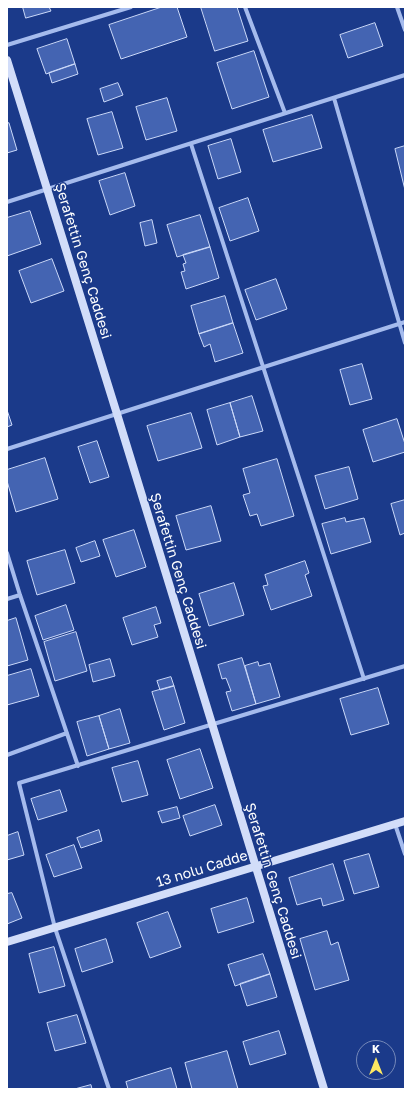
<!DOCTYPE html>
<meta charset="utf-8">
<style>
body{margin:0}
#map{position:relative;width:412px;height:1096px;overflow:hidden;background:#1b3a8a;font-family:"Golos Text",sans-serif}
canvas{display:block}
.frame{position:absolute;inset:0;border:8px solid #fff;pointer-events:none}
.north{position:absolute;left:356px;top:1040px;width:40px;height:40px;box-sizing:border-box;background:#1b3a8a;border:1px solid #7689b9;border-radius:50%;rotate:0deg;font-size:11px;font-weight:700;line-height:16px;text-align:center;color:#fff}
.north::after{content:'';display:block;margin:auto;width:14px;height:18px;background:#fee962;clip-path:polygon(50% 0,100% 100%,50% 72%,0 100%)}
</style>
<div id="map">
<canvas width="412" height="1096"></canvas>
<div class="frame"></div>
<div class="north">K</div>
</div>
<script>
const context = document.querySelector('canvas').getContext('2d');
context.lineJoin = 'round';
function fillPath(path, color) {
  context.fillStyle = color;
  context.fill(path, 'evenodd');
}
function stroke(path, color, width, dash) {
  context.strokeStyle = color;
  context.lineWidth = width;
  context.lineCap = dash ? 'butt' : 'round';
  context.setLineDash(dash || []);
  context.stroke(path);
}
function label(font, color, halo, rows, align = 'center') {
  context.font = font + ' "Golos Text",sans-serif';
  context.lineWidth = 3;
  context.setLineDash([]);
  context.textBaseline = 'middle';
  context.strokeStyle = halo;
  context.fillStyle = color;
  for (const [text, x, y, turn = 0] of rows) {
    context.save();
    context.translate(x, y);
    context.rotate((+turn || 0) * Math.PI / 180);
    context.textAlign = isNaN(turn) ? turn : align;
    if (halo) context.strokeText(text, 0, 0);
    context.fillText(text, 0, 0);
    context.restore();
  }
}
const building = new Path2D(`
 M23,7H49L51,11L26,18Z
 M162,7H177L187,37L121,59L109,25Z
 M201,7H237L248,41L215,51Z
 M375,23L383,46L348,58L340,35Z
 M67,39L75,64L46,74L37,49Z
 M254,51L269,97L232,109L217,63Z
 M75,64L78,74L52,83L49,73Z
 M118,83L123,95L104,102L100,89Z
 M167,98L177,131L146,140L136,107Z
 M112,112L123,148L98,155L87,119Z
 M312,115L322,148L273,162L263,130Z
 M9,123L17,150L7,153V124Z
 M231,139L241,172L218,179L208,146Z
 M405,146V190L395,149Z
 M125,173L135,206L110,215L99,181Z
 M248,198L259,231L230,241L219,208Z
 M30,211L41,244L7,256V218Z
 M200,215L210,247L177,257L167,225Z
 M152,220L157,243L145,246L140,223Z
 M210,247L219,278L186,289L181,272L185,271L183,264L186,263L183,255Z
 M52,259L64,291L31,303L19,271Z
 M276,279L287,309L256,320L245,290Z
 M225,296L233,323L199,334L191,306Z
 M233,323L243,353L215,362L210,344L204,347L199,334Z
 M362,364L372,399L350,405L340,370Z
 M252,396L263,431L240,437L230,403Z
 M230,403L240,437L217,445L207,410Z
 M7,410L12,425L7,427Z
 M191,413L202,448L158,461L147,426Z
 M397,419L405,444V452L373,462L363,430Z
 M97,441L109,477L90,483L78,447Z
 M45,458L58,499L16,512L7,481V470Z
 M277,459L294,516L261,526L257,514L250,516L243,495L250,493L243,469Z
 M349,467L358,499L325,509L315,476Z
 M405,500V533L400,535L391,504Z
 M211,506L221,541L186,550L176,516Z
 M345,518L346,522L364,518L371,542L331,554L322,524Z
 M134,530L146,567L116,577L103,540Z
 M95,541L100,556L81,562L76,548Z
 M65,550L75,583L37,595L27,561Z
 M305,561L309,573L305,575L312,596L271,610L263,586L268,585L265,575Z
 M234,583L244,615L209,626L199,594Z
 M66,605L74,630L43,640L35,616Z
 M156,607L161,623L154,625L158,637L132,645L123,618Z
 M16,618L28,660L7,666V621Z
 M76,632L87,671L55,681L44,642Z
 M242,658L256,704L232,711L226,692L231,691L226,678L222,679L218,665Z
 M110,659L115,676L93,682L89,665Z
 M258,662L259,666L270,663L280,697L256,704L245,666Z
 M31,669L39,696L7,705V676Z
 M171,677L174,686L160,690L157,681Z
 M174,686L185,723L164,730L152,692Z
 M378,688L389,724L351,735L340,699Z
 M120,709L130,743L109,749L99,716Z
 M99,716L109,749L87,756L77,722Z
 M200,749L213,788L180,799L167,760Z
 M138,761L148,795L122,802L112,768Z
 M60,790L67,811L38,820L31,799Z
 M215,805L222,825L190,836L183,816Z
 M177,807L180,818L162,823L158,812Z
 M99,830L102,841L81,848L77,838Z
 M18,832L24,855L7,860V836Z
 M74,845L82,868L54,877L46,855Z
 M369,854L379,887L354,894L344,861Z
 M333,864L344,900L323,906L321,898L297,905L289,878Z
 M12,893L22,918L7,924V894Z
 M247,898L254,922L218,933L211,909Z
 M168,912L181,947L150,958L137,923Z
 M327,931L331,945L338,942L349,980L315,990L300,939Z
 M106,939L113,962L82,972L75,949Z
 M54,947L65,986L39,993L29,954Z
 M263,954L270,974L235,986L228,965Z
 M270,974L277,997L247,1006L240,984Z
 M77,1015L86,1043L55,1051L47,1023Z
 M279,1031L286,1054L250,1065L243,1042Z
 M227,1051L238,1089H192L185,1063Z
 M171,1068L177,1089H128L126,1082Z
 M91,1085L92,1089H75Z`);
fillPath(building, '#4464b2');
stroke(building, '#cbd9f9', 1);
stroke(new Path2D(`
 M245,7L285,113
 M397,7L405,30
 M7,45L131,7
 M334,98L405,343
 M191,144L364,679
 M7,202L405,75
 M7,449L405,322
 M7,553L20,595L78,766
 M7,599L20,595
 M7,755L67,733
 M395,824L405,854
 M109,1089L55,928L19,783L405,666`), '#a5bbed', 4);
stroke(new Path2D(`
 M7,60L117,414L324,1089
 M7,942L405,821`), '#d2ddf9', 8);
label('14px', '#fff', '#1b3a8a', [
 ["Şerafettin Genç Caddesi",83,261,73],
 ["Şerafettin Genç Caddesi",178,571,73],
 ["13 nolu Cadde",202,869,-17],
 ["Şerafettin Genç Caddesi",273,881,73]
]);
</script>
